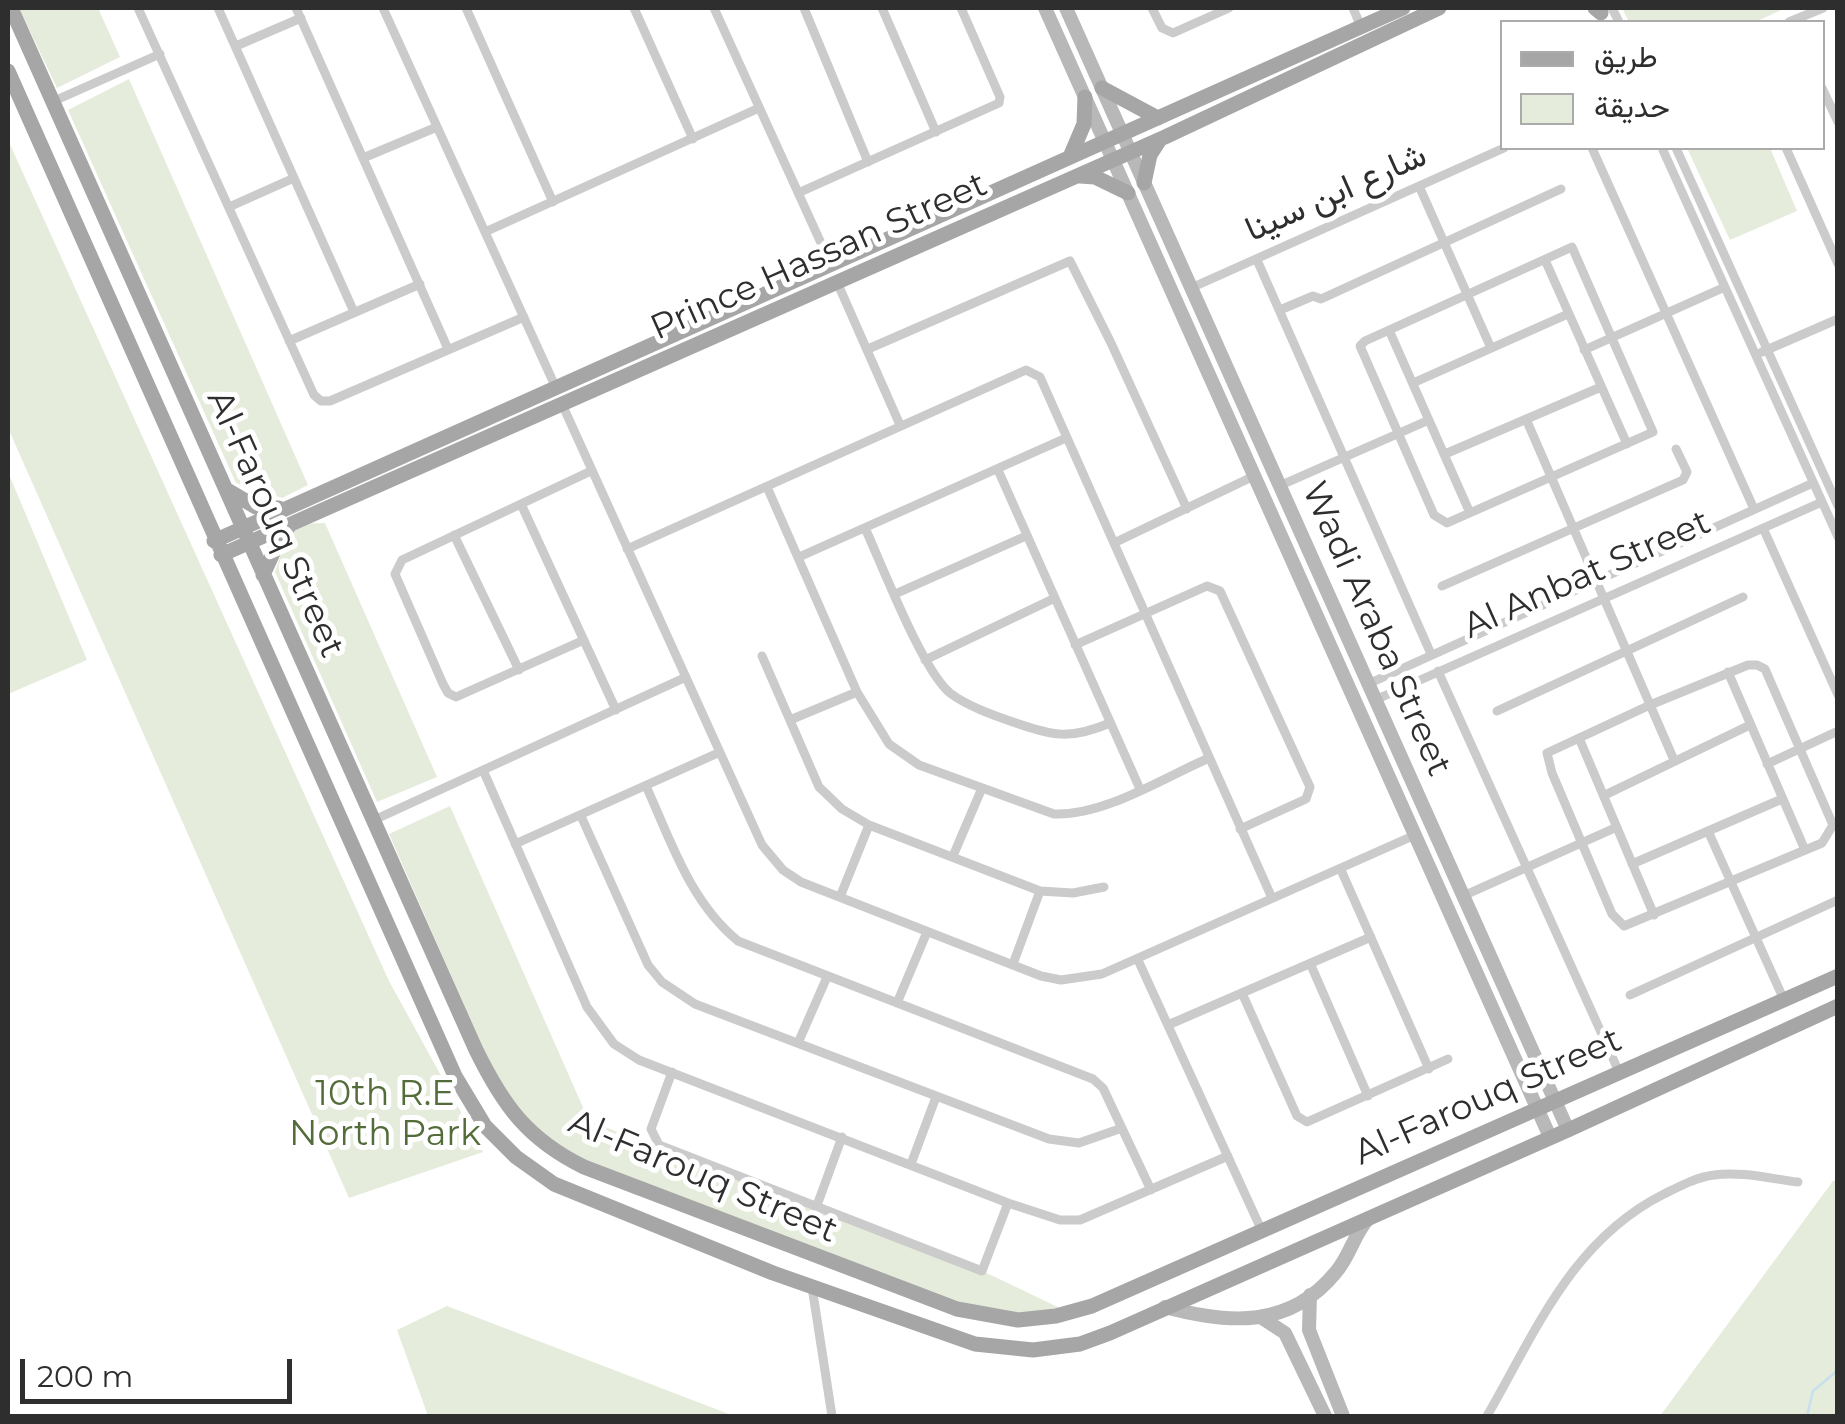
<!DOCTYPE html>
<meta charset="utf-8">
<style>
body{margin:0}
#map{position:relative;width:1845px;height:1424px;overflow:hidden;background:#fff;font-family:Montserrat,Vazirmatn,sans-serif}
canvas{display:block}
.frame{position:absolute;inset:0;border:10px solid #2e2e2e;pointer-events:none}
.legend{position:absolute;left:1500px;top:20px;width:325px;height:130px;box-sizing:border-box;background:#fff;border:2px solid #ababab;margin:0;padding:12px 18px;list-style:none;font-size:30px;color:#2e2e2e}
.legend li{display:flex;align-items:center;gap:20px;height:50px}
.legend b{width:50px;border:2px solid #ababab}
.scale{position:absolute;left:20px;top:1359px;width:272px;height:45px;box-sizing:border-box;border:5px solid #2e2e2e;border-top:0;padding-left:12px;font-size:30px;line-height:35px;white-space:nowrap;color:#2e2e2e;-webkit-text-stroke:8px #fff;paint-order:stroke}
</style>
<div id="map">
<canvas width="1845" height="1424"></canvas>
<div class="frame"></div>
<ul class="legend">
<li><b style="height:12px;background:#a6a6a6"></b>طريق</li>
<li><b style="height:28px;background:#e5ecdb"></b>حديقة</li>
</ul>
<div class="scale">200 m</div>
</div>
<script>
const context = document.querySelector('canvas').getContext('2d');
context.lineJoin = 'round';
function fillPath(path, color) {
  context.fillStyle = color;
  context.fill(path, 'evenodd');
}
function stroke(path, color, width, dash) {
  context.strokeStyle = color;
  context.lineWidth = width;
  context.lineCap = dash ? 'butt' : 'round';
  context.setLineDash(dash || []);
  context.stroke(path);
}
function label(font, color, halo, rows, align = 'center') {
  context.font = font + ' Montserrat,Vazirmatn,sans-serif';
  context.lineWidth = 10;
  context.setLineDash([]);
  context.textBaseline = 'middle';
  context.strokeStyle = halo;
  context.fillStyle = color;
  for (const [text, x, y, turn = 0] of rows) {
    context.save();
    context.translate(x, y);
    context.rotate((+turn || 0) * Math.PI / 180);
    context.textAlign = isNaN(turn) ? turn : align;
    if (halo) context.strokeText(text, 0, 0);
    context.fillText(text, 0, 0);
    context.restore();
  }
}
fillPath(new Path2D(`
 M19,8H98L120,57L57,88Z
 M1622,8H1786L1755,22H1629Z
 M129,79L308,485L282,498L236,483L68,110Z
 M8,140L389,981L483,1152L349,1198L8,428Z
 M1687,148H1770L1797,211L1730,240Z
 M8,472L87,660L8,694Z
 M325,523L437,777L377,802L275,572L291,524Z
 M450,806L589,1121L991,1275L1066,1311L977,1314L559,1154L500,1087L389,834Z
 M1837,1180V1416H1660L1833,1181Z
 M447,1306L734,1416H735H428L397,1330Z`), '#e5ecdb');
stroke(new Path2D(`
 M1807,1416L1813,1391L1838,1370`), '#c6e0ed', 2.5);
stroke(new Path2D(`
 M138,8L314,395L321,401H330L524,317
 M218,8L354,312
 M296,8L448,349
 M383,8L556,388
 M466,8L553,202
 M634,8L693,139
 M714,8L831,265
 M804,8L868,162
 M882,8L936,132
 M1152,8L1162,28L1173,33L1229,8
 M1353,8L1361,27
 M1612,8L1619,22
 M1789,22L1823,8
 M236,46L301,18
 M1822,88L1838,122
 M54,101L160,54
 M1592,148L1754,509
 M1662,148L1838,537
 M1676,148L1838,506
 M1786,148L1838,264
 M363,158L437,127
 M1419,186L1491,348
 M798,193L999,103L1000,97L961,8
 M229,207L294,178
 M485,232L759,108
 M1572,247L1653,432L1447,523L1434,515L1360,346L1365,341Z
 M1257,260L1431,654
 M1545,260L1627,444
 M837,282L900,425
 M1191,288L1504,148
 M1280,310L1313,296L1321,299L1561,189
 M1389,330L1470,513
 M289,341L420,284
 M868,349L1070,261L1111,343L1187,509
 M1584,350L1725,287
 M1762,352L1838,319
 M1413,383L1568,314
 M562,404L762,845L783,870L801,882L1041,976L1061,980L1102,974L1415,835
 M1526,419L1674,760
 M1445,454L1601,387
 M998,470L1140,789
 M1279,486L1429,420
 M767,487L857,692L889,744L919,765L1054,814C1104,816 1163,778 1209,758
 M521,504L616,710
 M865,528C882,565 922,670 950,693C967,706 993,715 1013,722C1053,736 1070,740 1110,723
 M1763,528L1838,695
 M454,535L519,670
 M1116,542L1254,476
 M627,549L1026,370L1040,377L1272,898
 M799,557L1066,438
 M1442,586L1683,480L1687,472L1676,449
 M895,594L1026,536
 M584,640L456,697L448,693L443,684L395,574L402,560L591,471
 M1075,645L1207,586L1220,591L1310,787L1306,799L1240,829
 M762,656L819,787L842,809L869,825L1040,891L1073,893L1104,887
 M925,660L1055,598
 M1748,665H1757L1765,669L1833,825L1822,843L1624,926L1612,914L1552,773L1547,753L1650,705Z
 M1438,671L1619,1072
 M1728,672L1805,850
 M1368,684L1813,483
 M1375,700L1822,502
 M1497,711L1743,597
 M790,720L857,692
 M1579,738L1654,915
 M1767,764L1838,731
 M483,770L587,1007L614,1044L639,1060L1008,1203L1060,1220H1080L1228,1156
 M646,786C671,841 690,902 738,941L1093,1079L1103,1088L1151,1190
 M1605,795L1750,725
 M581,816L648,965L662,982L695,1004L1049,1139L1079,1143L1122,1128
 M374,820L684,678
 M1708,831L1784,1000
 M515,844L718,753
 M953,856L982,788
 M1632,864L1782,799
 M1341,870L1429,1069
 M1463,896L1617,827
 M840,897L869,825
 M1138,960L1261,1229
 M1310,963L1368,1096
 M1013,964L1040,891
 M1242,993L1297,1116L1307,1122L1448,1059
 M1630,995L1838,900
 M897,1003L927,932
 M1168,1025L1371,937
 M798,1043L827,977
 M672,1072L651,1129L659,1145L982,1271L1008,1203
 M911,1164L936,1097
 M816,1208L842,1137
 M812,1287L832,1416
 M1487,1416C1536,1331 1572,1240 1664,1194C1680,1186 1697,1177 1714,1175C1740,1171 1772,1179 1798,1182`), '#cbcbcb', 9);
stroke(new Path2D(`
 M1045,8L1550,1137
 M1066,8L1568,1130
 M1310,1295L1309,1330L1343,1416
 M1165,1307C1228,1324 1290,1329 1336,1272C1350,1256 1354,1234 1368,1219
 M1262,1318L1285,1333L1325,1416`), '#b8b8b8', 14);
stroke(new Path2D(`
 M11,8L476,1050C503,1105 527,1139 584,1167L957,1309L1018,1320L1056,1316L1092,1306L1838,976
 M1595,8L1601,13
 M8,71L455,1076L485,1126L516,1157L554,1184L773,1273L975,1344L1033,1350L1080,1344L1110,1333L1568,1130L1838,1006
 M1102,88L1158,118
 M1070,157L1084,124L1085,97
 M1080,176L1095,177L1128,193
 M1144,183L1150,155L1159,141
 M227,490L256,507L279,508
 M214,541L1403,8
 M221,555L1165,137L1439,8
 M263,575L279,540L289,526`), '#a6a6a6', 15);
label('35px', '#2e2e2e', '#fff', [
 ["شارع ابن سينا",1336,193,-24],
 ["Prince Hassan Street",819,257,-24],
 ["Al-Farouq Street",275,524,66],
 ["Al Anbat Street",1587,575,-24],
 ["Wadi Araba Street",1376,629,66],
 ["Al-Farouq Street",1488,1097,-24],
 ["Al-Farouq Street",703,1177,23]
]);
label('35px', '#546c39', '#fff', [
 ["10th R.E",385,1095],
 ["North Park",385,1135]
]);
</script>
